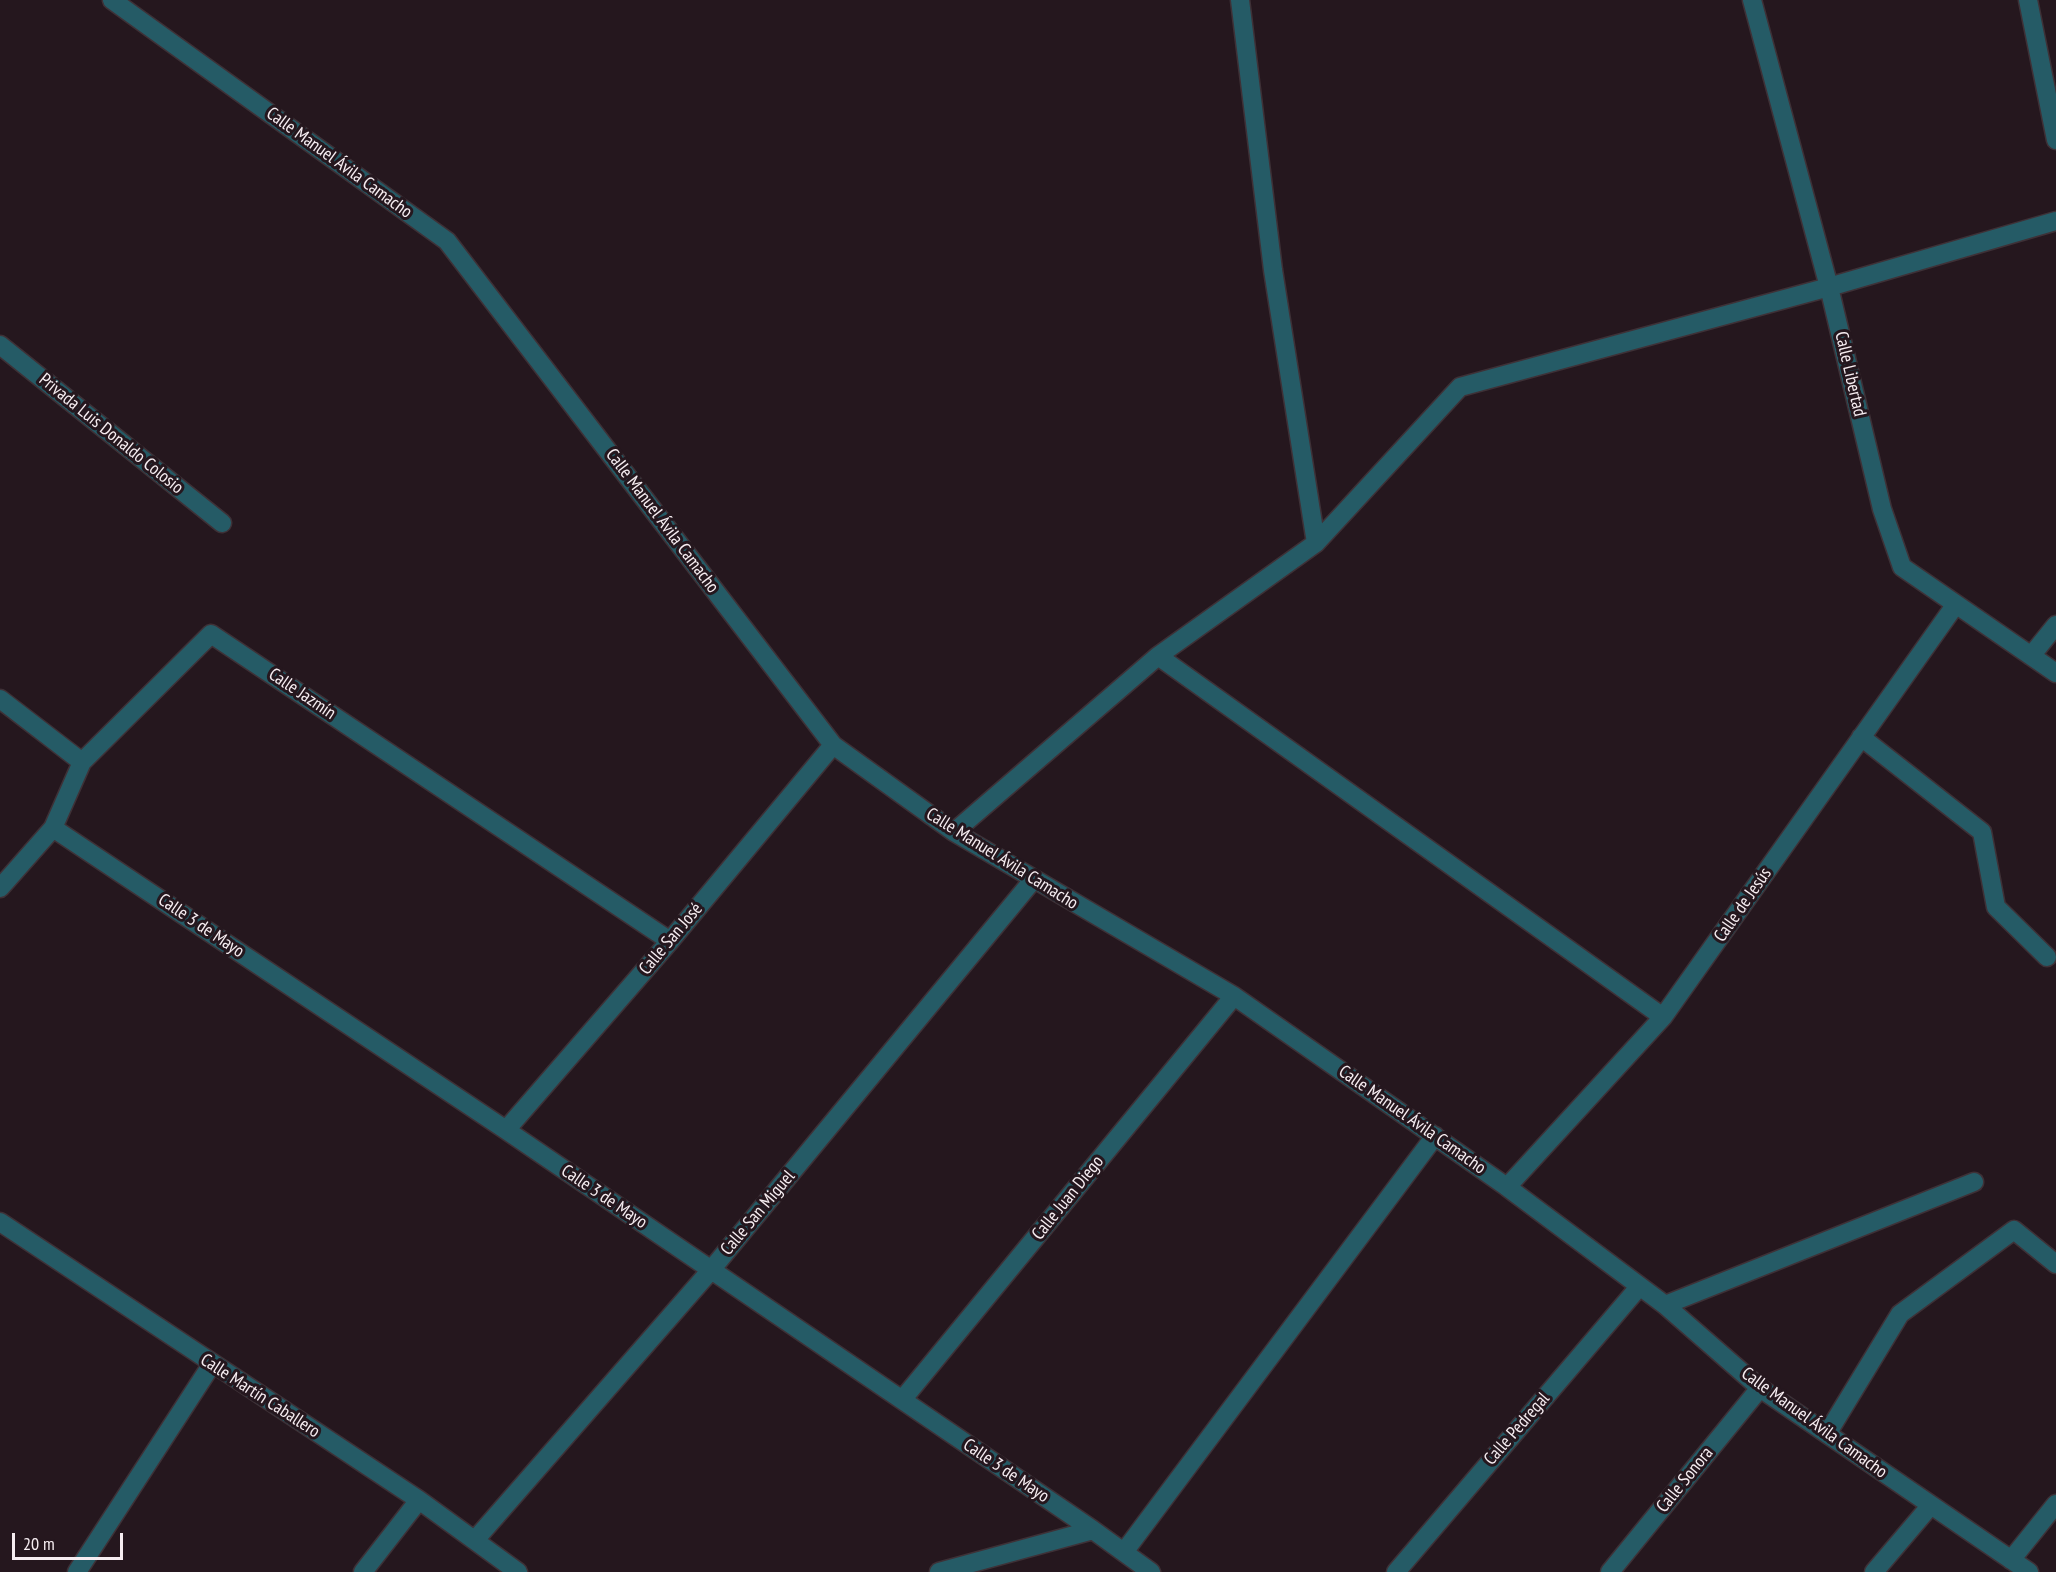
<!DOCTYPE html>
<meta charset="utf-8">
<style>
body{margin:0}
#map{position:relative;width:2056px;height:1572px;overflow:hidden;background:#25171e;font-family:"PT Sans Narrow",sans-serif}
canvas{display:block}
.scale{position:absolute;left:12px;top:1533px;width:111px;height:27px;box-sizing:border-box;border:3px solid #f6edf1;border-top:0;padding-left:8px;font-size:18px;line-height:21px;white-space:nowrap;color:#f6edf1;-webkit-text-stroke:4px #25171e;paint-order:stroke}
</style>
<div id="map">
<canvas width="2056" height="1572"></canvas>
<div class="scale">20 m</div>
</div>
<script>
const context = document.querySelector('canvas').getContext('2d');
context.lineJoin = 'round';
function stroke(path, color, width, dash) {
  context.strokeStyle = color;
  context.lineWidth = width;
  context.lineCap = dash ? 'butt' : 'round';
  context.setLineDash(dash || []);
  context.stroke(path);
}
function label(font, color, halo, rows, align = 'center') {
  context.font = font + ' "PT Sans Narrow",sans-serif';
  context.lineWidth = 6;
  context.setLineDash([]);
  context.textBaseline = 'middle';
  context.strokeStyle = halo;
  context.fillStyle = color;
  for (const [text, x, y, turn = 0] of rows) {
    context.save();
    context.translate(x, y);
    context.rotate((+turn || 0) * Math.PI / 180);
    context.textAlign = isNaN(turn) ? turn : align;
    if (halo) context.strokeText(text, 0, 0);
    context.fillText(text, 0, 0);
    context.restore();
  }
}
const minor = new Path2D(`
 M112,0L447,241L833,745L954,832L1234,996L1507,1187L1665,1305L1760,1388L2029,1572
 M1240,0L1273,270L1316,543
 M1752,0L1829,287L1882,509L1902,567L2056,673
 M2028,0L2056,140
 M0,345L222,523
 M1158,656L1663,1017
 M2031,656L2056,625
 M0,699L82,762
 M1861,737L1982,832L1996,907L2047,957
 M53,828L506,1130L1093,1530L1151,1572
 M954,832L1158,656L1316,543L1460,387L1829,287L2056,221
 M0,888L53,828L82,762L211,634L670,941
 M506,1130L670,941L833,745
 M1507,1187L1663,1017L1956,604
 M0,1222L419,1500L518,1572
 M1665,1305L1974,1182
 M902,1400L1234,996
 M1827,1434L1900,1314L2014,1230L2056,1264
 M475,1540L711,1270L1033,880
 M1124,1552L1435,1136
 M2011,1560L2056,1504
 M77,1572L212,1364
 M363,1572L419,1500
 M939,1572L1093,1530
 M1396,1572L1639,1287
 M1610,1572L1760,1388
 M1874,1572L1931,1505`);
stroke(minor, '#3e3137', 21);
stroke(minor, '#255b66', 18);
label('18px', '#f6edf1', '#25171e', [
 ["Calle Manuel Ávila Camacho",339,163,36],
 ["Calle Libertad",1850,374,77],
 ["Privada Luis Donaldo Colosio",111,434,39],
 ["Calle Manuel Ávila Camacho",662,521,53],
 ["Calle Jazmín",302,694,34],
 ["Calle Manuel Ávila Camacho",1002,859,32],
 ["Calle de Jesús",1743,905,-55],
 ["Calle 3 de Mayo",201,926,34],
 ["Calle San José",671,939,-50],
 ["Calle Manuel Ávila Camacho",1412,1120,35],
 ["Calle 3 de Mayo",604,1197,34],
 ["Calle Juan Diego",1068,1198,-51],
 ["Calle San Miguel",758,1213,-50],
 ["Calle Martín Caballero",260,1396,33],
 ["Calle Manuel Ávila Camacho",1814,1423,36],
 ["Calle Pedregal",1517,1429,-49],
 ["Calle 3 de Mayo",1006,1471,34],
 ["Calle Sonora",1685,1480,-51]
]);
</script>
